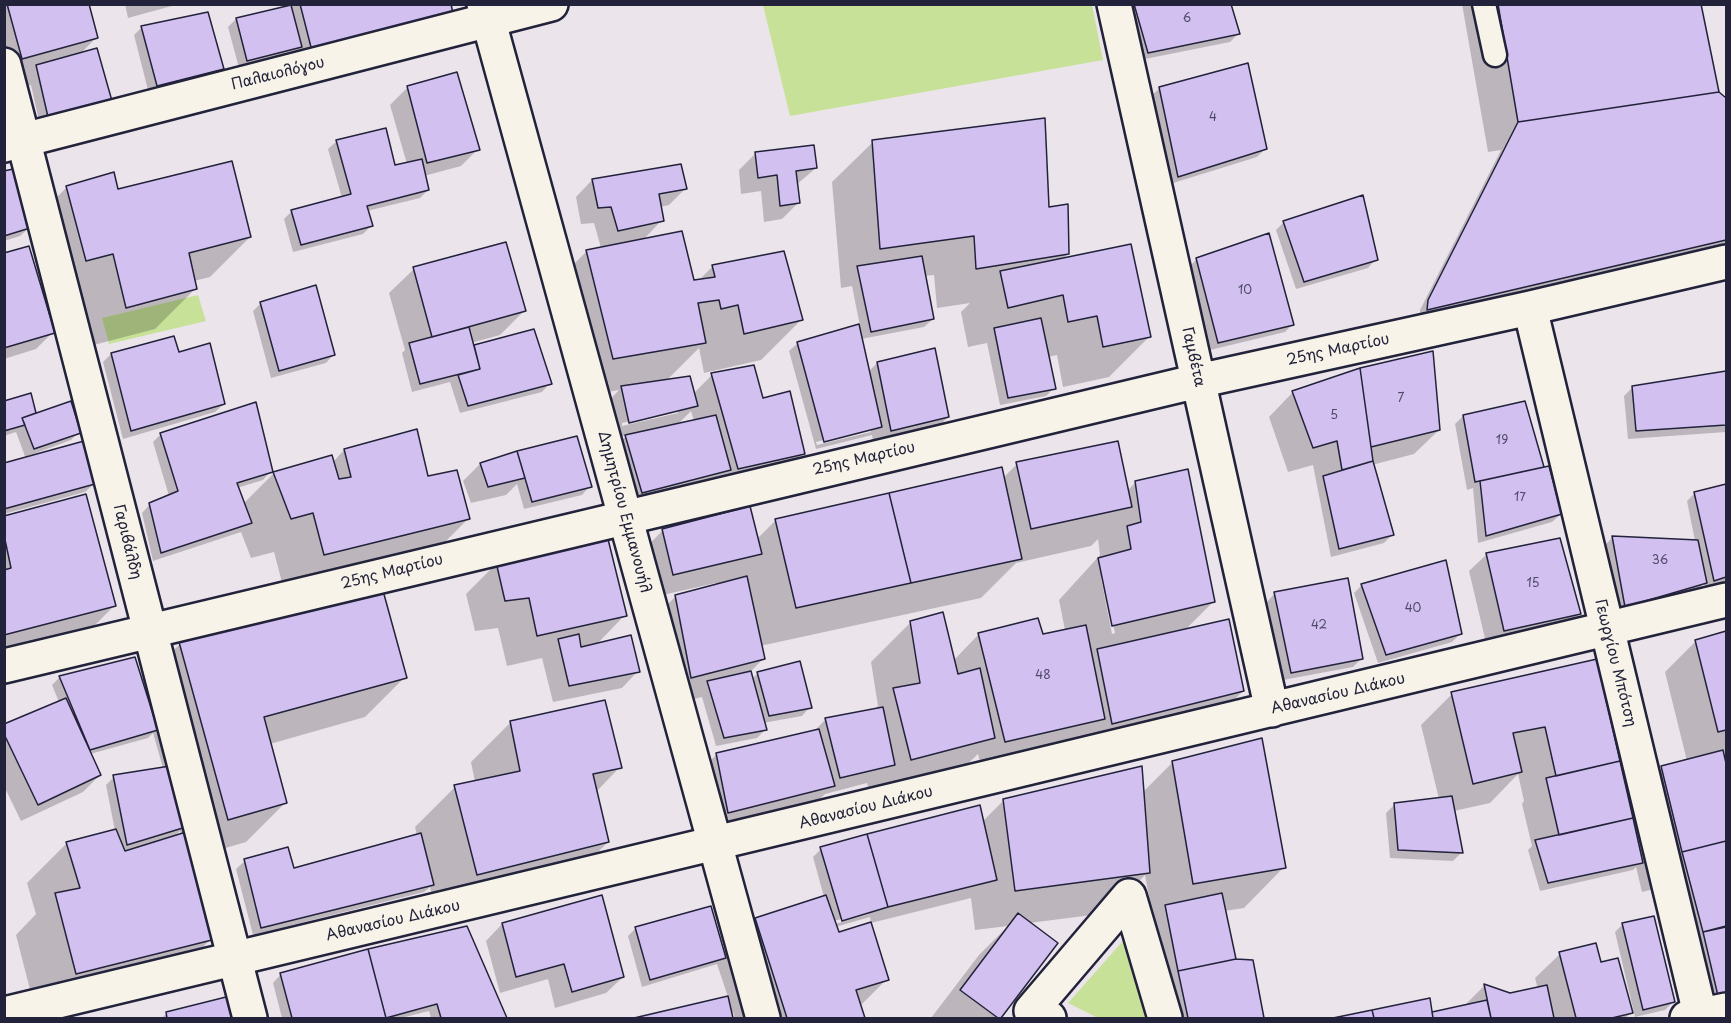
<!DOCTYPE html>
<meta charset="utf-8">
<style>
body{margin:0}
#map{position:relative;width:1731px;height:1023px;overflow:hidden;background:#ece4eb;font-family:"Playpen Sans",sans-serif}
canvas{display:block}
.frame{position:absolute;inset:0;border:6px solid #22223b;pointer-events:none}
</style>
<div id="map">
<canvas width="1731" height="1023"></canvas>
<div class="frame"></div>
</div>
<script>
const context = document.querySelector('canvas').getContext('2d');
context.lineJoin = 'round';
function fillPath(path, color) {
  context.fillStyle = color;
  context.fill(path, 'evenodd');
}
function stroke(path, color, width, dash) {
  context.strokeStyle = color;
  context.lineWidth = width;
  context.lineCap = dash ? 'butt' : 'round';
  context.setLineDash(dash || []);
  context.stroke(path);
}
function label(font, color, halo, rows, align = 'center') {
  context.font = font + ' "Playpen Sans",sans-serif';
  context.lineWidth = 6;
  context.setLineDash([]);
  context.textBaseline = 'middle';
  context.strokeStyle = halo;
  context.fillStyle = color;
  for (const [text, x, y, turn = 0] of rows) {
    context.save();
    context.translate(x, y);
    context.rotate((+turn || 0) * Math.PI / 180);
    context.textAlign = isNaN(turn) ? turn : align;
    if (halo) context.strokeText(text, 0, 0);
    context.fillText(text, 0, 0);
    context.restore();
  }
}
fillPath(new Path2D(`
 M763,5H1092L1103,60L790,116Z
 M198,295L206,321L109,344L102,318Z
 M1130,933L1155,1018H1098L1068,1003Z`), '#c7e298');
fillPath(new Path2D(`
 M4,4H87L96,38L79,55L102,109L40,125L31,85L4,92Z
 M125,4H179L128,18Z
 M293,4H449L452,18L412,58L274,95L265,62L239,68L228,27L236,19Z
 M1124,4H1230L1239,33L1230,42L1140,60Z
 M1462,4H1700L1719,93L1726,100V246L1420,317V310L1501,150L1488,152Z
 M142,27L222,69L214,77L149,94L134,35Z
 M456,74L478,149L461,166L424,176L428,190L420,198L367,211L371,226L363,234L293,252L284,219L292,211L342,198L328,149L337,141L394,167L407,164L390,105L407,88Z
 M1160,88L1265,149L1257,157L1170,184L1151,96Z
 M873,142L1048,208L1068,254L1062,260L1149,337L1109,377L1063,387L1057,355L1048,357L1054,388L1046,396L1000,405L987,343L968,347L961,312L970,303L937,308L934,275L924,276L933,319L924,327L861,339L868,372L877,363L948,417L931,434L874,447L872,435L816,449L789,351L798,343L860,326L852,286L841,288L832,182ZM871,428V432L817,445L816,442Z
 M756,153L816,168L796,185L799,202L782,219L764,222L761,191L741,194L739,170Z
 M4,173L28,226L67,187L117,191L250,237L210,277L194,281L195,289L155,329L86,347L73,294L47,300L28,229L20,236L4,241Z
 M592,180L685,189L669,205L660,207L662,220L643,240L693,282L698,281L713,266L801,320L761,360L704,373L699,348L666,381L693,394L712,375L762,400L803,453L779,478L617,516L602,461L627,435L613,439L605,405L619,390L573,398L547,291L587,251L601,248L594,223L581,224L576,197ZM678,410V413L622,426V423ZM691,411L694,421L677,425Z
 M1284,222L1376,259L1368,268L1296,289L1276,230Z
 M4,255L53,332L36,349L4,359Z
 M1197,259L1293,324L1285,332L1210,350L1189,267Z
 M414,269L525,310L500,335L471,343L472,347L533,331L550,383L542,392L460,413L450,382L412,392L402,353L405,350L389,293Z
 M261,303L334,354L326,363L271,378L253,311Z
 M111,354H178L224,404L215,412L123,439L103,362Z
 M1726,373V432L1628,439L1624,396L1632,388Z
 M1293,392L1439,430L1414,454L1372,465L1392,535L1384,543L1331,557L1313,465L1288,472L1269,417Z
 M30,395L35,415L79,432L71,440L28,456L29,458L94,484L85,492L4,514V465L26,459L16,432L4,436V403Z
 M1524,403L1543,469L1561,514L1552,522L1478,543L1473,488L1467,490L1455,424L1463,416Z
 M161,434L271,471L263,480L237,488L243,504L274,473L333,462L344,450L427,478L468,519L428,559L285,594L274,552L251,558L241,532L153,561L142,513L150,504L169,496L153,442Z
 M518,452L590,486L582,495L524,509L517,484L506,495L471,503L463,481L480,464Z
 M1017,464L1127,491L1135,483L1214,601L1184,631L1243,691L1212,722L981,766L978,754L953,778L871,799L867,783L825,794L802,816L697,843L686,785L717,754L813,732L825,720L873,711L878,706L871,662L911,622L953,661L979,634L1042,635L1065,630L1059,600L1100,555L1098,539L1091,546L1016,563L981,598L760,646L763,659L750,672L752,679L758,673L810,707L802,716L763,723L765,730L757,738L716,746L702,697L661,707L645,627L676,596L716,585V583L649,598L639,555L663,530L757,539L776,520L1003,478ZM1103,576L1115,633L1112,634L1101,578Z
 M1726,485V581L1706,588L1704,583L1689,599L1608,623L1596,554L1613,537L1695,541L1687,501L1695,493Z
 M4,517L115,605L75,645L4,664Z
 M1559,540L1579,614L1562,631L1487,647L1469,571L1486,555Z
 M497,563L625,615L596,645L638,671L622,688L553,702L542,658L507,666L498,628L475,631L466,594Z
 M1362,585L1460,634L1452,642L1378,663L1354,593Z
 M1275,593L1361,659L1353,667L1283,680L1267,602Z
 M1726,633V752L1722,753L1726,769V1012L1679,958L1670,885L1642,892L1636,867L1633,870L1540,891L1528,850L1532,846L1522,804L1524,801L1518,774L1490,803L1454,811L1461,853L1453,861L1390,858L1386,813L1395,804L1439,799L1421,725L1452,694L1596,661L1628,802L1662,768L1687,761L1665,672L1696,641Z
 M180,644L405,677L365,717L270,744L286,802L246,842L191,858L211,939L171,979L36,1013L16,935L36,914L27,883L67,843L115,831L106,785L114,777L163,768L153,733L148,738L90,754L100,775L83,792L21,821L4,786V726L59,702L52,685L60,677L141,682ZM180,831L181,835L173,838Z
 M511,722L620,767L596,792L608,842L568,882L437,914L430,887L424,892L253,935L236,869L245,861L293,870L417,836L415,827L455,787L475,782L471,762Z
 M1173,762L1284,867L1244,908L1224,911L1235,961L1252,962L1262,1018H1151L1153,919L1145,875L1108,913L1029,923L1056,943L999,1018H931L979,955L1008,926L975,930L971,898L871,923L870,917L835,927L838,934L887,979L859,1007L863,1018H735L733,1012H730L732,1018H641L728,997L717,964L642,987L628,936L636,928L723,952L756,919L824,897L813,857L821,849L982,822L1004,800L1142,793ZM869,911V914L835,924L834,921Z
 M502,924L623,977L606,993L555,1008L548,979L500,993L486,941Z
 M1623,924L1673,1002L1665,1010L1635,1017L1615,932Z
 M467,928L506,1018H431L429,1011L401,1018H282L273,983L281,974Z
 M1560,954L1631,1013L1625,1018H1340L1373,1011L1431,1014L1463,1007L1484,986L1510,995L1538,989L1535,978Z
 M229,997L235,1018H162L167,1013Z`), '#0003');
const building = new Path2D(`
 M7,4H89L98,38L22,59Z
 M300,4H451L454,18L313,55Z
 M1134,4H1231L1240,34L1148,53Z
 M1498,4H1701L1719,92L1518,122Z
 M291,5L302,47L247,61L236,18Z
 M208,12L224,69L157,86L141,26Z
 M97,48L112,101L48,117L36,65Z
 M1248,63L1267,149L1178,177L1159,87Z
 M457,72L480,150L427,163L407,86Z
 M1719,92L1726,98V240L1427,310L1428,300L1518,122Z
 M1045,118L1049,207L1068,204L1069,254L976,269L974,236L880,249L872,140Z
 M386,128L395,165L422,159L429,190L367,206L373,226L301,245L291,210L351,194L336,140Z
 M814,145L817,168L796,171L800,203L780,206L777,175L758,178L755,152Z
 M232,161L251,237L189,253L197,289L126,308L113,254L86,261L66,186L114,172L118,189Z
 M681,164L687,189L659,194L664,221L618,231L611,207L598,208L592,179Z
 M13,169L30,228L4,236V171Z
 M1363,195L1378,260L1304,282L1283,221Z
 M682,231L694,280L715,277L712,265L784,251L803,320L744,334L738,305L721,309L719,300L698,303L706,343L613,359L586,250Z
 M1269,233L1294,325L1218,343L1196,258Z
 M506,242L526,311L432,337L413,267Z
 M1131,244L1151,337L1103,347L1097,316L1068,322L1063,295L1008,308L1000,271Z
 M29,246L55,333L4,348V253Z
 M922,256L934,319L871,332L857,266Z
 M316,285L335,355L279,371L260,302Z
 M1041,318L1056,389L1008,398L994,328Z
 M859,324L882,427L824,442L797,342Z
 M469,327L480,369L420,384L409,343Z
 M534,329L552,384L468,406L458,375L480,369L474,345Z
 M174,336L179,352L210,343L225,404L131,431L111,353Z
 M935,348L949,417L891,431L877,362Z
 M1433,351L1440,430L1371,447L1360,368Z
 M754,365L763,398L790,391L805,454L738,469L711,373Z
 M1360,368L1373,461L1342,470L1337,441L1313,448L1292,391Z
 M1726,371V425L1636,431L1632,386Z
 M690,376L698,406L629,423L621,386Z
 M31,393L36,413L22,418L25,425L4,431V401Z
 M71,401L81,433L34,449L22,418Z
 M1525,401L1544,467L1475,482L1463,415Z
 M256,402L273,472L237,483L252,523L161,553L149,503L178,491L160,433Z
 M716,415L731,470L642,493L625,435Z
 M417,429L428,476L457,470L470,519L324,555L313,513L291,519L273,472L332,455L339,479L351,477L344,449Z
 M577,436L592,487L532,502L517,451Z
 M84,441L95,484L4,509V463Z
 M1118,441L1132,507L1031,529L1016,462Z
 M517,451L525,478L488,487L480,463Z
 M1373,461L1394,535L1339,549L1323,476Z
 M1549,466L1562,514L1486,536L1480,481Z
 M1002,467L1022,559L911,583L889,493Z
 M1188,469L1215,602L1112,626L1098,558L1131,549L1127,526L1141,522L1135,481Z
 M1726,484V577L1714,581L1694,492Z
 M889,493L911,583L796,608L775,519Z
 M86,494L116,606L4,635V570L11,568L4,535V516Z
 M750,506L762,554L673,575L662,529Z
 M607,535L627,616L537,636L529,598L505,601L496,562Z
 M1612,536L1698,540L1707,583L1625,607Z
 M1560,538L1581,614L1504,631L1486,553Z
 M1446,560L1462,634L1386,655L1361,584Z
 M747,576L765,659L691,678L675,595Z
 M1348,578L1363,659L1291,673L1274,592Z
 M382,587L407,678L264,717L287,803L228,820L179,642Z
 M943,612L958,674L980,668L995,738L911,760L893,688L920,683L910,621Z
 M1038,618L1043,634L1086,625L1105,719L1005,742L978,633Z
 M1229,619L1244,691L1112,724L1097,649Z
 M1726,631V730L1718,732L1695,640Z
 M579,634L581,647L631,635L640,672L569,686L558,639Z
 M135,657L158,730L90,750L59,676Z
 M1597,659L1620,761L1556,776L1545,727L1513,733L1522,772L1473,784L1451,692Z
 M800,661L812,708L769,716L757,672Z
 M751,671L767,730L724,738L707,681Z
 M66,698L101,775L38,805L4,734V724Z
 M605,700L622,768L593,774L609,842L477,875L454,785L520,771L510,721Z
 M883,707L895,765L840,778L825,718Z
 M819,729L835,786L728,813L716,753Z
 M1262,738L1286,868L1193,884L1172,761Z
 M1723,750L1726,763V841L1682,852L1661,766Z
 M1620,761L1633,818L1559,835L1546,778Z
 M170,766L186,827L127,845L113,775Z
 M1142,766L1150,873L1015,891L1003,799Z
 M1452,796L1463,853L1398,850L1394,803Z
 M980,805L997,880L888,907L867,834Z
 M1633,818L1643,863L1548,883L1535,840Z
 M116,829L125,851L186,832L212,940L76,974L55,893L80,888L66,842Z
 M421,833L434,885L261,928L244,859L288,847L294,868Z
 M867,834L888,907L842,921L820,847Z
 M1726,841V926L1703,932L1682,852Z
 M1222,893L1236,959L1178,971L1165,905Z
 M602,895L624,977L572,992L564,964L516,977L502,923Z
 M826,895L839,932L871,922L889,980L856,990L865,1018H787L755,918Z
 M711,906L726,958L650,980L635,927Z
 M1018,913L1058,943L1001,1018H998L960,990Z
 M1654,916L1675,1002L1643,1010L1622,923Z
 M467,926L507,1018H441L437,1004L386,1018L368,949Z
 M1726,927V994L1718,996L1703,932Z
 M1596,943L1601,962L1618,958L1633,1013L1612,1018H1576L1559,952Z
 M368,949L386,1018H292L280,973Z
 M1236,959L1253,960L1264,1018H1188L1178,971Z
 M1484,984L1510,993L1547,985L1554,1018H1491Z
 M230,996L236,1018H167L166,1012Z
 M728,996L733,1018H634Z
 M1430,998L1433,1018H1374L1372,1010Z
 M1487,1000L1491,1018H1433L1432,1012Z
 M1372,1010L1374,1018H1333Z`);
fillPath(building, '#d2c0f1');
stroke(building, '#22223b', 1.5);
const lane = new Path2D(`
 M1484,4L1495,55`);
const street = new Path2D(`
 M1114,4L1272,710
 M4,145L551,4
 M1530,308L1701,1018
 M4,666L1198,381L1530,308L1726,262
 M4,1014L1726,600
 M1049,1018L1031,1011L1129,896L1165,1018`);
const secondary = new Path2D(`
 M484,4L763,1018
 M4,65L250,1018
 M1687,1018L1726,1010`);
stroke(lane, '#22223b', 27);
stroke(street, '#22223b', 38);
stroke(secondary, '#22223b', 38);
stroke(lane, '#f7f3e8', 22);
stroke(street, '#f7f3e8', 33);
stroke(secondary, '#f7f3e8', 33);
label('12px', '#4e4a68', null, [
 ["6",1187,19],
 ["4",1213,118],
 ["10",1245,291],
 ["7",1401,399],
 ["5",1334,416],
 ["19",1502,441],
 ["17",1520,498],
 ["36",1660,561],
 ["15",1533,584],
 ["40",1413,609],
 ["42",1319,626],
 ["48",1043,676]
]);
label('15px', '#22223b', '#f7f3e8', [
 ["Παλαιολόγου",278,74,-14],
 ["25ης Μαρτίου",1338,350,-12],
 ["Γαμβέτα",1193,357,77],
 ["25ης Μαρτίου",864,459,-13],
 ["Δημητρίου Εμμανουήλ",624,512,75],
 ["Γαριβάλδη",127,542,76],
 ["25ης Μαρτίου",392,572,-14],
 ["Γεωργίου Μπότση",1615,663,76],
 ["Αθανασίου Διάκου",1338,694,-13],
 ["Αθανασίου Διάκου",866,808,-14],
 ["Αθανασίου Διάκου",393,921,-13]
]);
</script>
